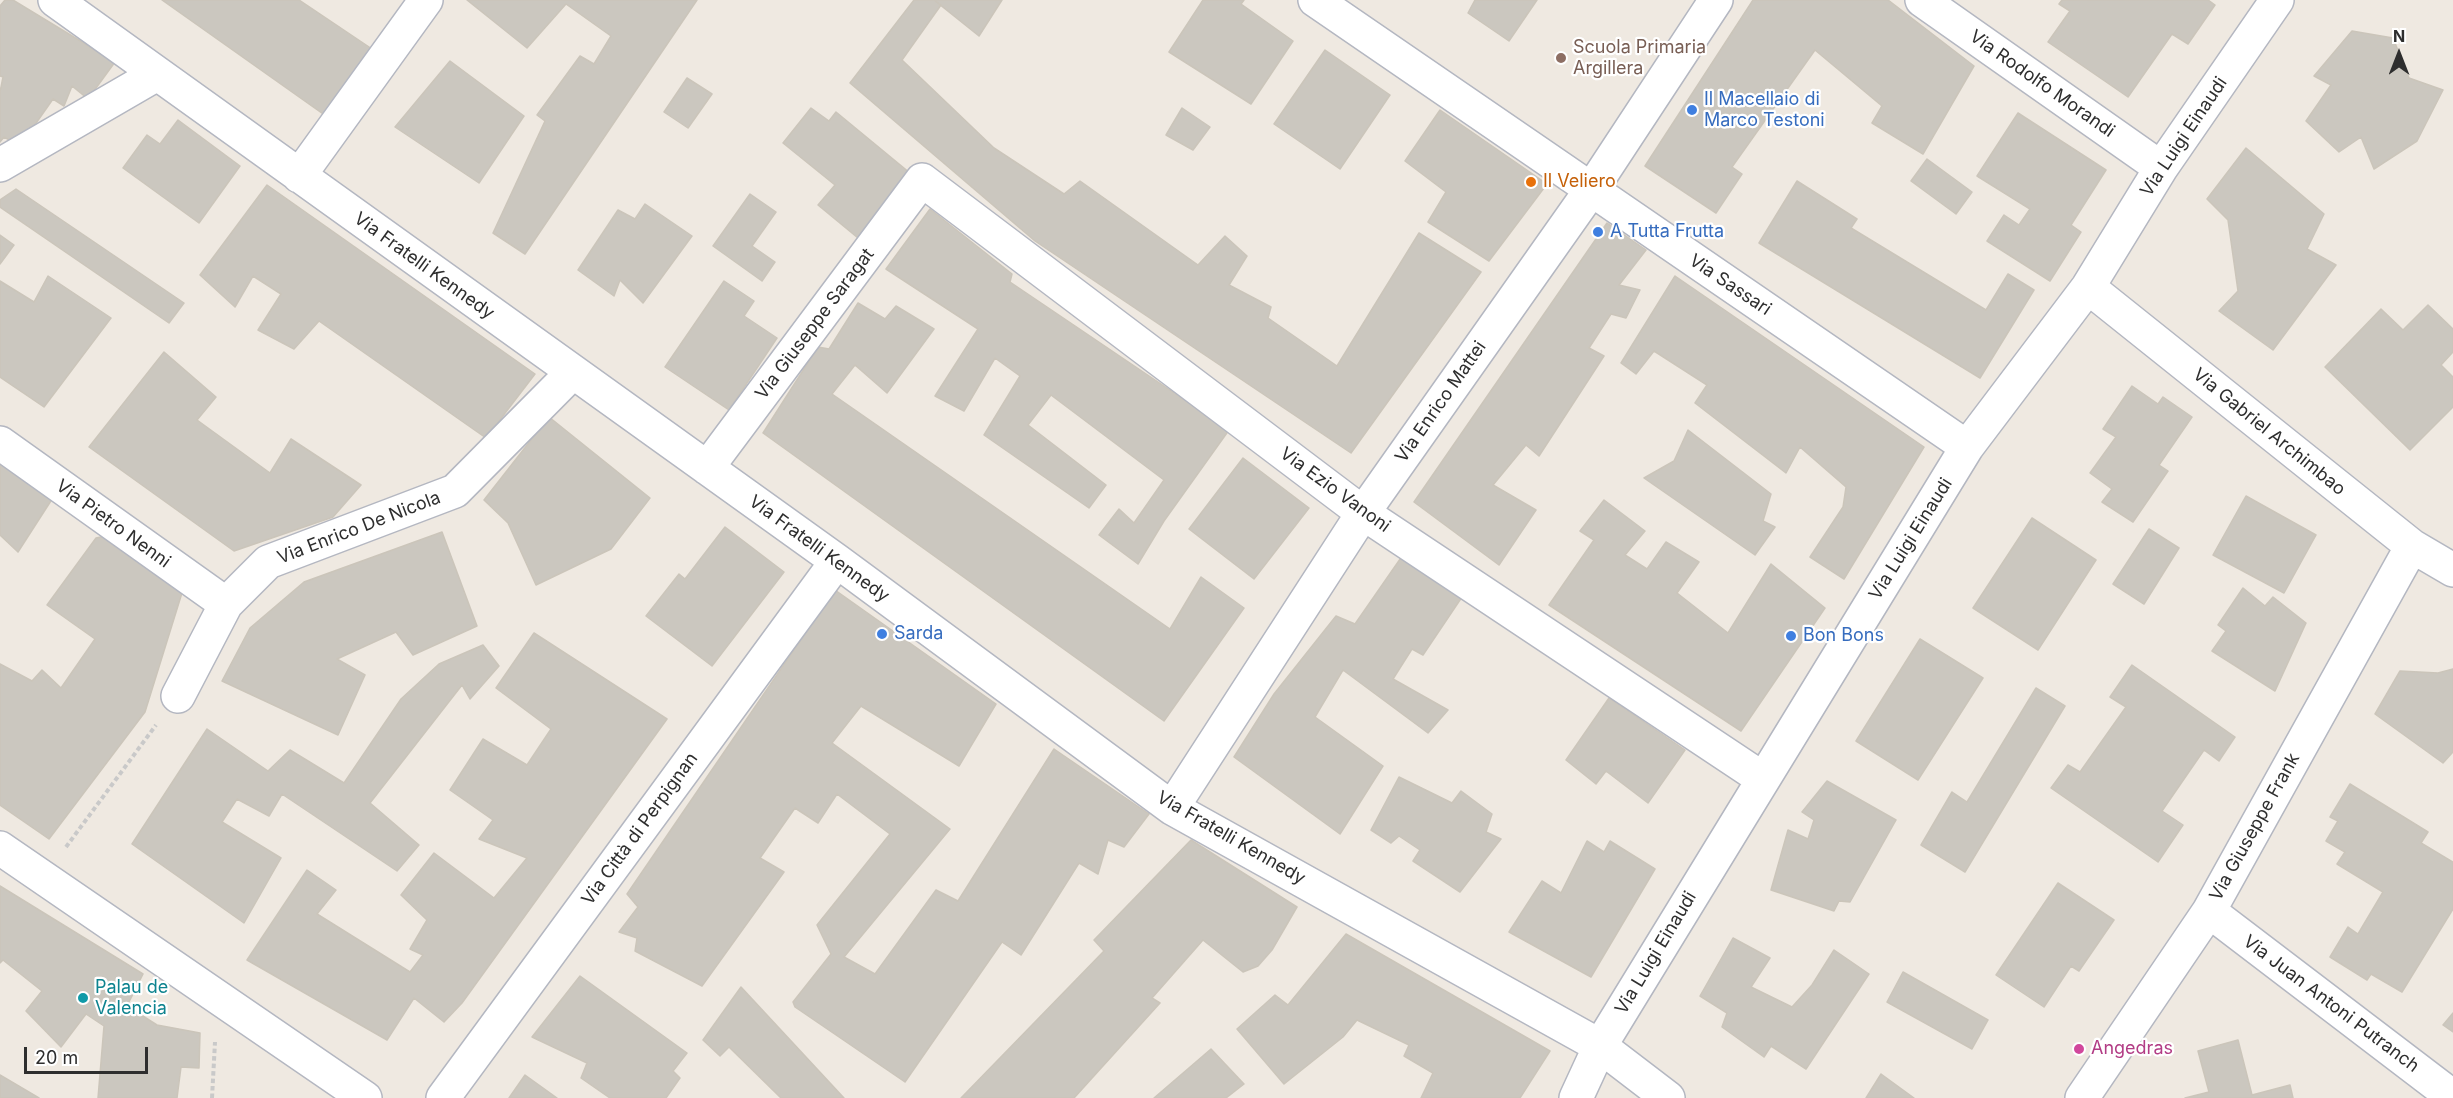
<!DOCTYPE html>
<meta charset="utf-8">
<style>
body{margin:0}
#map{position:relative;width:2453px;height:1098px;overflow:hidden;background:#efe9e1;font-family:Inter,sans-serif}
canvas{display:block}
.north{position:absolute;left:2369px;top:24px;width:60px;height:60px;-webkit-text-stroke:4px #fff;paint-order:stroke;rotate:0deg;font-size:16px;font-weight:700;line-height:24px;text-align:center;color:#2e2e2e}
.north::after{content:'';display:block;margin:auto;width:21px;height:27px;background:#2e2e2e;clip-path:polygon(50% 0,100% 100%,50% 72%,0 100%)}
.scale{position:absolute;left:24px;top:1047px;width:124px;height:27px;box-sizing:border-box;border:3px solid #2e2e2e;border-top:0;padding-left:8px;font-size:18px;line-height:21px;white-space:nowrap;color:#2e2e2e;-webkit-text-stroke:4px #fff;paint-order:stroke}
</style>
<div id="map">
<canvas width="2453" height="1098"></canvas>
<div class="north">N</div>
<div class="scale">20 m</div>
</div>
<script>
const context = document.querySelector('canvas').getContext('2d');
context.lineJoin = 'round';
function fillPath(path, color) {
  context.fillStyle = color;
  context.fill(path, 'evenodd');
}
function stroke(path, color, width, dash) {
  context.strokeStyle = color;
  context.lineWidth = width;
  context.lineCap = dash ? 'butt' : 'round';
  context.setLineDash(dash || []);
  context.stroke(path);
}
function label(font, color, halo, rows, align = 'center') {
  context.font = font + ' Inter,sans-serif';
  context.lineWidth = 4.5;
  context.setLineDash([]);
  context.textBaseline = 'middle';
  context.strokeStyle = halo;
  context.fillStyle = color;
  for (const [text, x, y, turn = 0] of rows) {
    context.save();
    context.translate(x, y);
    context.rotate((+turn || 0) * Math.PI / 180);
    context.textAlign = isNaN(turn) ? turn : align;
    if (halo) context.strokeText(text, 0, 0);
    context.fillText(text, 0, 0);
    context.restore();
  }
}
const building = new Path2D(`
 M5,0H13L115,62L88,99L72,86L64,106L53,99L20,146L4,137L0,142V92L3,77L0,76V6Z
 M162,0H299L378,53L333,121Z
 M467,0H697L525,254L493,233L545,121L537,115L580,56L594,64L611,36L566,4L527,48Z
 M914,0H934L941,5L902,60L994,148L1064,194L1080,181L1198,265L1225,236L1247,256L1229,285L1271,307L1268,318L1337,366L1419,233L1481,272L1351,453L1035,241L850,83Z
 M934,0H1002L979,36Z
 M1203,0H1244L1241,4L1293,41L1251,104L1169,52Z
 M1475,0H1537L1509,41L1468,13Z
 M1753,0H1888L1974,66L1923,154L1872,123L1882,106L1815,50L1732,167L1742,174L1716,213L1645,166Z
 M2062,0H2208L2215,5L2188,44L2172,34L2128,97L2048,42L2070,11L2059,4Z
 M2352,31L2393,38L2409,78L2443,90L2417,141L2374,169L2361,137L2339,152L2306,121L2331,85L2314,76Z
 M1325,50L1390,95L1340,169L1274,124Z
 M450,61L524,116L479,183L395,127Z
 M687,78L712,94L688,128L664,112Z
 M811,108L829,121L836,112L910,173L858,238L818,205L835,185L783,143Z
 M1182,108L1210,127L1193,150L1166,135Z
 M1440,110L1547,184L1489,261L1428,222L1446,192L1405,161Z
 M2018,113L2106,170L2071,225L2081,232L2050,281L1987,241L2004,215L2019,225L2030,209L1977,176Z
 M178,120L240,166L199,223L123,168L147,135L160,144Z
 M2246,148L2324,214L2307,249L2336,265L2273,350L2219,311L2238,291L2228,220L2207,199Z
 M1927,159L1972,192L1956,214L1911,181Z
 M1797,181L1857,219L1851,228L1986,310L2008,274L2034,290L1980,378L1759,243Z
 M267,185L535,374L486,438L319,321L294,349L258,330L281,294L253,276L235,307L200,275Z
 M16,189L184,303L169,323L0,207V200Z
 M750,194L776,212L752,246L775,262L762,281L713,246Z
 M645,204L692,236L643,303L620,280L614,296L578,270L618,210L635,219Z
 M930,209L1012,274L1010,282L1229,430L1164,521L1138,564L1099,535L1119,509L1134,523L1164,480L1051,395L1028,425L1106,485L1089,508L984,435L1020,376L995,358L964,411L935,396L978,329L886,269Z
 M1607,223L1646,250L1619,285L1640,290L1626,318L1611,314L1589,348L1604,356L1539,456L1526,445L1493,485L1536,510L1499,565L1414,502Z
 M0,235L14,245L0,264Z
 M48,276L111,318L44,407L0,377V281L34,302Z
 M1675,276L1924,447L1844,579L1810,557L1843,507L1846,487L1800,447L1786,473L1695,403L1707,385L1654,351L1636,374L1621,363Z
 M724,281L754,301L744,316L777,338L729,410L665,367Z
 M858,303L885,319L896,306L934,329L887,393L855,365L832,394L1170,629L1201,577L1244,608L1164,721L763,433L818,347L829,349Z
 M2428,305L2453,329V352L2441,365L2453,377V407L2410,450L2325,367L2381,309L2403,330Z
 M164,352L216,397L197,420L270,473L291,439L361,485L333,517L234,551L89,447Z
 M2132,386L2158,404L2163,397L2192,417L2159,465L2168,471L2133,522L2102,502L2112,489L2090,473L2116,437L2103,429Z
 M549,417L650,498L611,549L536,585L508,523L484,500Z
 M1688,430L1771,494L1763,521L1775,527L1755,555L1644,478L1674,461Z
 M0,455L56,493L18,552L0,535Z
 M1243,458L1309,508L1254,579L1189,529Z
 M2246,496L2316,535L2284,593L2213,555Z
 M1604,500L1645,531L1625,555L1647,569L1666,542L1699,562L1677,593L1728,633L1771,564L1825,608L1741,731L1549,605L1594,540L1580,531Z
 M2032,518L2096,560L2038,650L1973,608Z
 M725,527L784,572L712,666L646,616L679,574L685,579Z
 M2149,529L2179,548L2144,604L2113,584Z
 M442,532L477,626L413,655L396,632L337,659L365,675L338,735L222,681L250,628L304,582Z
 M115,534L186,580L145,712L49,839L0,805V664L32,681L42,670L61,688L95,639L47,605L96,538Z
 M1405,552L1464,594L1423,655L1412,649L1393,679L1448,710L1428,733L1343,670L1315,717L1383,766L1340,834L1234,757L1274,694L1336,616L1355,624Z
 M2243,588L2265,606L2273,597L2306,623L2275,691L2212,651L2226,631L2218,625Z
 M835,590L996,704L959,766L861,706L832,743L950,829L844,957L875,974L936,890L958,901L1054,749L1149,814L1124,847L1108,840L1098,874L1079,863L1021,955L1002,942L905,1082L795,1007L793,1002L831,954L817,925L890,834L837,794L818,823L795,808L760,858L784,872L702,986L635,951L637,938L619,932L638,907L627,894Z
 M534,633L667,719L462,1003L444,1022L414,998L387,1040L247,960L307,870L336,890L317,914L410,972L423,955L410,949L427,920L401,895L434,853L494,898L527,858L479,839L493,820L450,790L483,739L527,765L551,729L496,688Z
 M1920,639L1983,678L1918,780L1856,741Z
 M483,645L499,666L470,699L462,685L370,803L419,845L397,871L282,794L269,816L237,799L222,822L281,858L244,923L132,844L207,729L268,771L290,750L344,783L401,699L439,664Z
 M2132,665L2235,737L2219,761L2204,750L2162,811L2183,825L2158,862L2051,788L2068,765L2080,772L2126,707L2110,697Z
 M2453,669V752L2443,763L2375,714L2400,671L2438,673Z
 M2036,688L2065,706L1965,872L1921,845L1952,792L1967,802Z
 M1609,698L1685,750L1648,803L1606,771L1596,784L1566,760Z
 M1399,777L1452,803L1461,791L1492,814L1486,832L1501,839L1460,892L1413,861L1420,850L1399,836L1391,843L1371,830Z
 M1827,781L1896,820L1850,902L1839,901L1834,911L1771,890L1788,830L1808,839L1814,820L1802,812Z
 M2350,784L2428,832L2421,843L2453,862V909L2402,992L2371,974L2367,980L2330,957L2348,927L2358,934L2383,892L2337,864L2345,852L2326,841L2338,821L2330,817Z
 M1191,840L1297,907L1272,950L1258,966L1243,972L1203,940L1152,998L1160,1003L1074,1098H961L1104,951L1094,940Z
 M1587,841L1604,852L1610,841L1655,869L1591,977L1509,932L1542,881L1561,893Z
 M2058,883L2114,920L2079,971L2071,966L2044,1007L1996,975Z
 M0,886L143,974L127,1006L157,1025L200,1033L199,1068L181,1067L177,1098H98L104,1026L86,1014L61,1047L26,1011L42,991L3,960L0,963Z
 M1346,934L1550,1051L1520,1098H1421L1433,1073L1404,1056L1409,1045L1357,1020L1343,1037L1284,1084L1237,1029L1275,995L1288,1005Z
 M1733,938L1770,958L1751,987L1792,1007L1812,985L1834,950L1869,974L1806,1069L1771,1046L1764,1057L1722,1027L1727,1013L1700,996Z
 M1903,972L1988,1020L1972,1049L1887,1002Z
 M580,976L687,1053L673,1071L680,1078L666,1098H610L581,1078L587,1063L532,1037Z
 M741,987L844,1098H781L729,1047L720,1056L703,1040Z
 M2453,1013V1032L2443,1025Z
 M2238,1040L2252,1095L2290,1085L2293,1098H2185L2209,1092L2198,1051Z
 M1211,1049L1244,1084L1226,1098H1154Z
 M1881,1074L1914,1098H1866Z
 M0,1075L39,1098H0Z
 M525,1075L557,1098H509Z`);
fillPath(building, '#cbc7bf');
stroke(building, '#cbc5ba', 1.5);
const minor = new Path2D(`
 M55,0L837,561L1172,808L1600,1046L1668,1098
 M1315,0L1967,447
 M1922,0L2161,168
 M0,165L157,74
 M299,176L426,0
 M2088,287L2412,546L2453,570
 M0,443L226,604
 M707,468L922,180L1363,513L1763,779
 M178,696L226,604L268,562L455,491L573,372
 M1172,808L1363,513L1591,190L1716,0
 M0,848L365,1098
 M2209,911L2453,1097
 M443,1098L837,561
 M1576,1098L1600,1046L1967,447L2088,287L2161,168L2277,0
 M2082,1098L2209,911L2412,546`);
stroke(minor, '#b4b7c1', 36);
stroke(new Path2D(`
 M66,847L156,725
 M212,1098L215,1042`), '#c9c9c9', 4, [4.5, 3]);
stroke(minor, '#fff', 33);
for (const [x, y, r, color] of [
 [1561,58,6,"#8d6e63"],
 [1692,110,6,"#3f7fe0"],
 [1531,182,6,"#e8710a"],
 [1598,232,6,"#3f7fe0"],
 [882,634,6,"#3f7fe0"],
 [1791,636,6,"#3f7fe0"],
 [83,998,6,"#0f9aa8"],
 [2079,1049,6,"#d1479c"]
]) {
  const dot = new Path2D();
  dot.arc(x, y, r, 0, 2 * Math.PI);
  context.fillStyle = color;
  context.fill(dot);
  stroke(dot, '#fff', 2);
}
label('18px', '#785e54', '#fff', [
 ["Scuola Primaria",1573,48],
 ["Argillera",1573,69]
], 'left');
label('18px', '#2e2e2e', '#fff', [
 ["Via Rodolfo Morandi",2042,84,35],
 ["Via Luigi Einaudi",2184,137,-56],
 ["Via Fratelli Kennedy",424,266,36],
 ["Via Sassari",1730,285,34],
 ["Via Giuseppe Saragat",815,324,-53],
 ["Via Enrico Mattei",1441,402,-55],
 ["Via Gabriel Archimbao",2269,432,39],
 ["Via Ezio Vanoni",1335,490,36],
 ["Via Pietro Nenni",113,524,36],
 ["Via Enrico De Nicola",359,528,-21],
 ["Via Luigi Einaudi",1911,539,-58],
 ["Via Fratelli Kennedy",819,549,36],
 ["Via Giuseppe Frank",2255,827,-61],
 ["Via Città di Perpignan",640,829,-54],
 ["Via Fratelli Kennedy",1231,838,30],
 ["Via Luigi Einaudi",1656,953,-59],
 ["Via Juan Antoni Putranch",2331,1004,37]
]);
label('18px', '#366cbe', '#fff', [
 ["Il Macellaio di",1704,100],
 ["Marco Testoni",1704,121],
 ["A Tutta Frutta",1610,232],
 ["Sarda",894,634],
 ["Bon Bons",1803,636]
], 'left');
label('18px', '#c56008', '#fff', [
 ["Il Veliero",1543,182]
], 'left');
label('18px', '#0d838f', '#fff', [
 ["Palau de",95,988],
 ["Valencia",95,1009]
], 'left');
label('18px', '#b23c85', '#fff', [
 ["Angedras",2091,1049]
], 'left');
</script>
